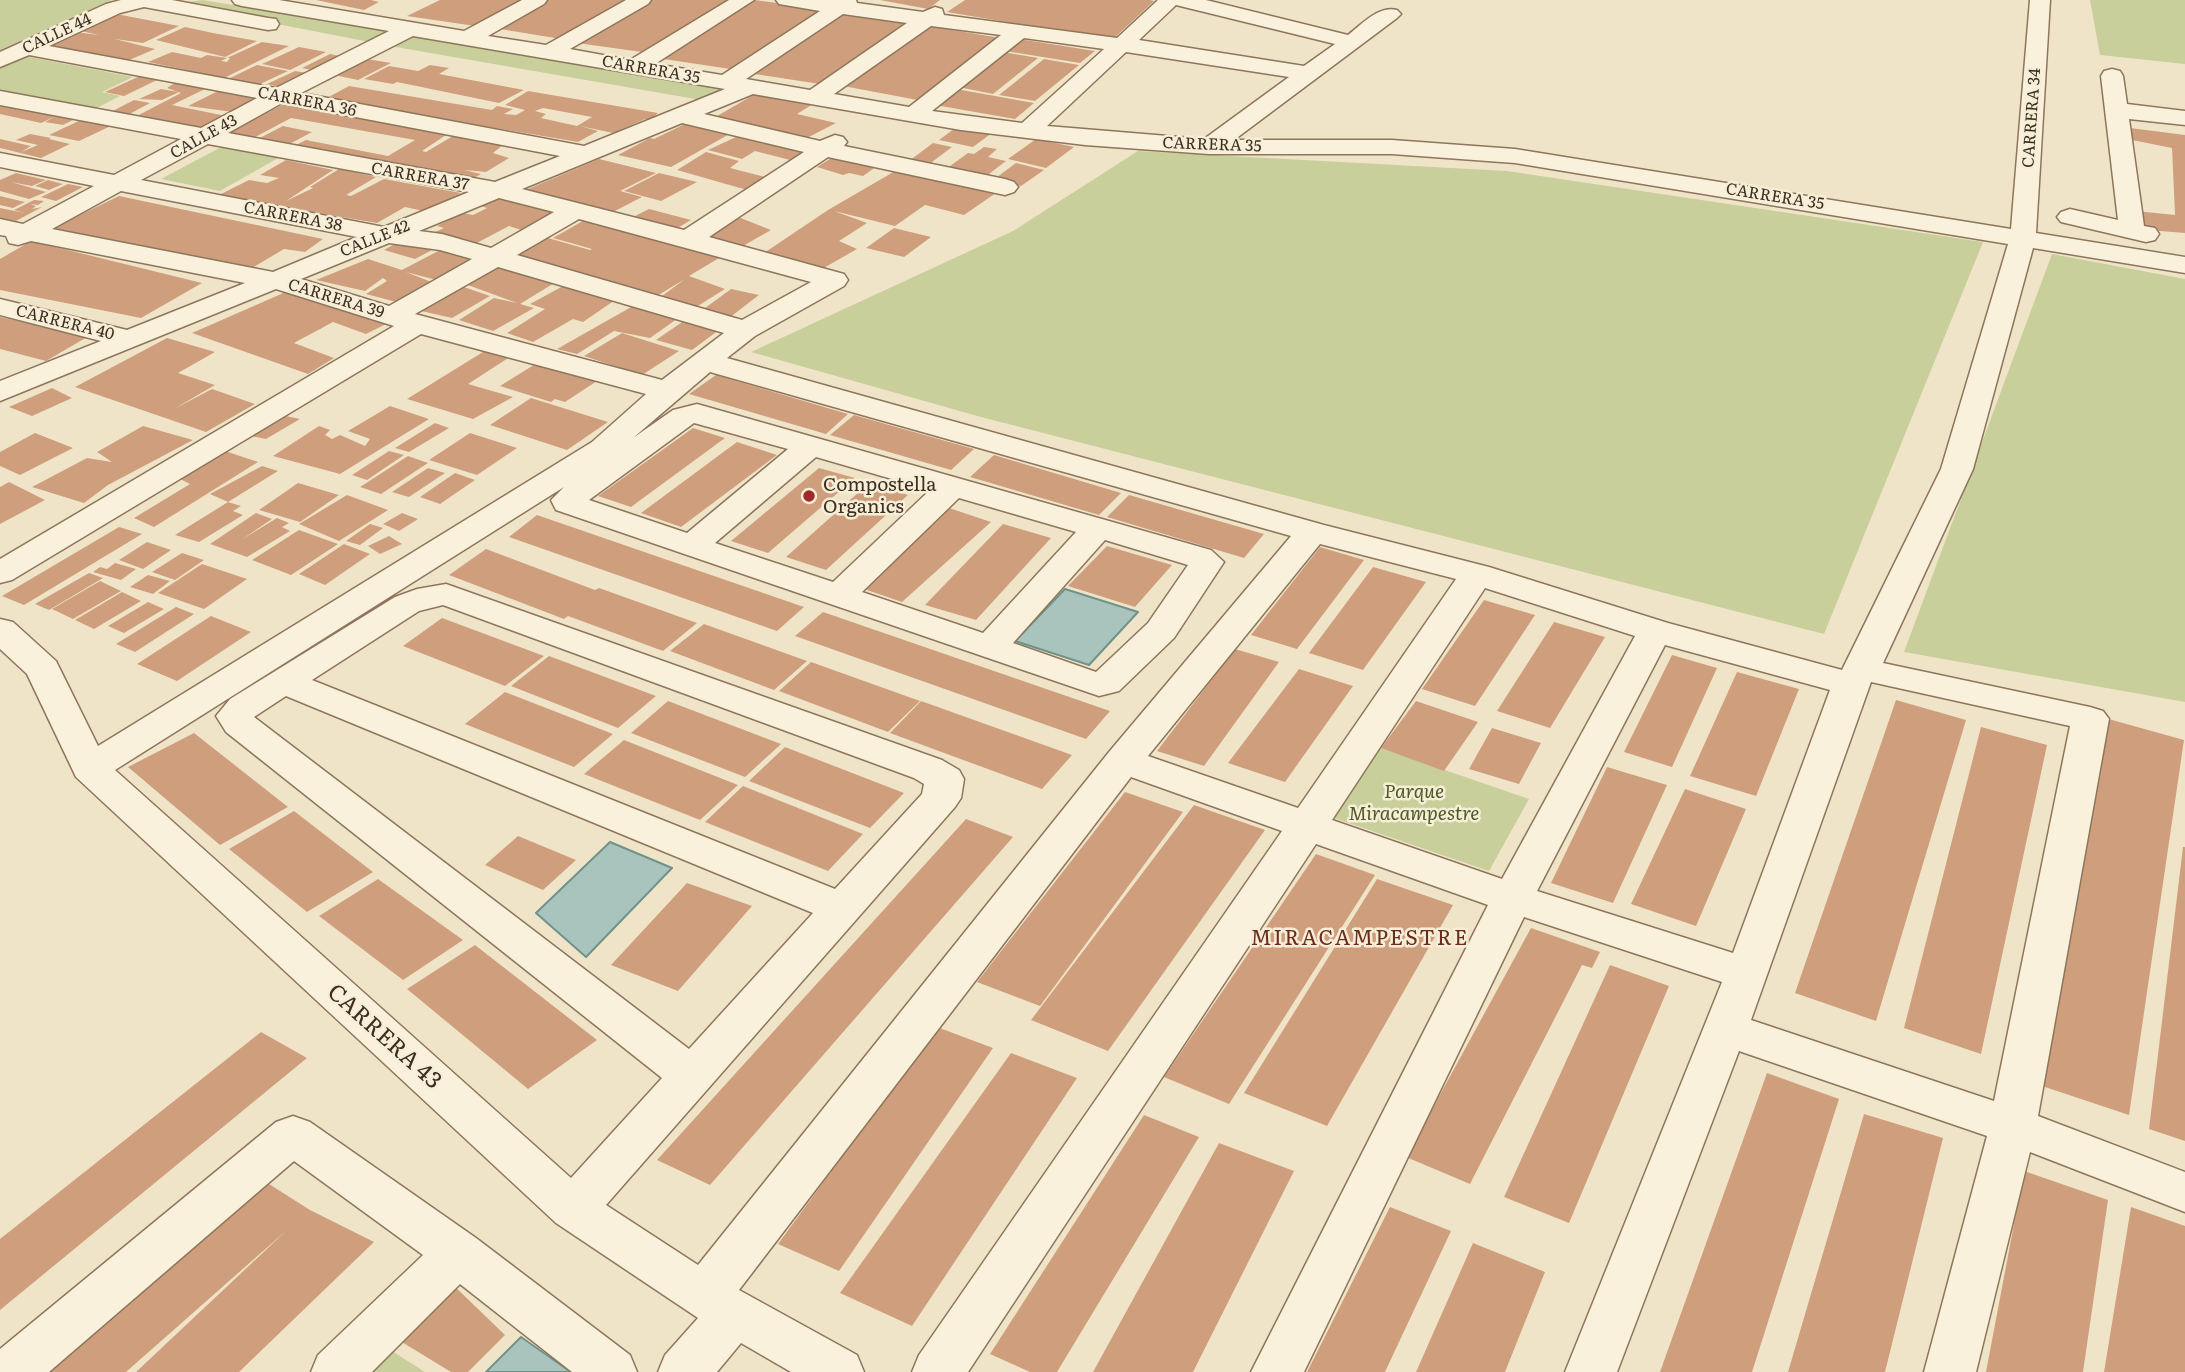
<!DOCTYPE html>
<style>
body{margin:0}
canvas{display:block;background:#f0e4c8}
</style>
<canvas width="2185" height="1372"></canvas>
<script>
const context = document.querySelector('canvas').getContext('2d');
context.lineJoin = 'round';
function fillPath(path, color) {
  context.fillStyle = color;
  context.fill(path, 'evenodd');
}
function stroke(path, color, width, dash) {
  context.strokeStyle = color;
  context.lineWidth = width;
  context.lineCap = dash ? 'butt' : 'round';
  context.setLineDash(dash || []);
  context.stroke(path);
}
function label(font, color, halo, rows, align = 'center') {
  context.font = font + ' Literata,serif';
  context.lineWidth = 5;
  context.setLineDash([]);
  context.textBaseline = 'middle';
  context.strokeStyle = halo;
  context.fillStyle = color;
  for (const [text, x, y, turn = 0] of rows) {
    context.save();
    context.translate(x, y);
    context.rotate((+turn || 0) * Math.PI / 180);
    context.textAlign = isNaN(turn) ? turn : align;
    if (halo) context.strokeText(text, 0, 0);
    context.fillText(text, 0, 0);
    context.restore();
  }
}
fillPath(new Path2D(`
 M0,0H112L0,50Z
 M202,0L398,31L375,43L189,7L187,2Z
 M2090,0H2185V64L2100,55Z
 M419,32L732,86L701,100L390,46Z
 M24,56L133,77L102,92L120,96L91,111L0,92V66Z
 M223,146L280,157L220,191L161,179Z
 M1138,151L1507,171L1983,242L1824,634L981,417L751,352L1013,231Z
 M2052,254L2185,279V702L1904,652Z
 M1381,748L1529,799L1489,871L1331,817Z
 M381,1344L425,1372H353Z`), '#c9cf9b');
const water = new Path2D(`
 M1065,589L1138,612L1089,665L1015,641Z
 M610,842L672,868L586,957L536,913Z
 M521,1337L571,1372H486Z`);
fillPath(water, '#a9c4bc');
stroke(water, '#6f938a', 2);
fillPath(new Path2D(`
 M316,0H371L379,2L364,10Z
 M440,0H531L482,27L407,16Z
 M544,0H632L561,39L494,28Z
 M650,0H733L649,53L577,43Z
 M755,0L828,10L737,70L657,58Z
 M880,0H940L928,9Z
 M965,0H1150L1154,1L1112,40L947,12Z
 M843,11L907,23L820,84L748,73Z
 M116,14L179,26L143,43L115,39L155,49L127,61L46,46L75,32L99,35L81,31Z
 M929,26L1000,38L923,101L843,86Z
 M185,27L213,33L257,41L225,57L156,40Z
 M1019,39L1095,51L1080,63L1005,51Z
 M262,42L289,46L224,78L148,62L172,52L201,58L207,55L227,58L221,61L227,62L230,58H227Z
 M299,47L326,52L290,70L262,64Z
 M1003,52L1038,58L993,94L958,87Z
 M330,54L340,56L312,70L302,68Z
 M367,59L391,63L358,80L334,75Z
 M1044,59L1079,65L1035,101L999,95Z
 M257,65L288,71L258,85L228,79Z
 M430,65L449,68L439,74L524,90L499,103L397,82L393,84L364,79L389,66L418,71Z
 M295,71L307,73L279,87L267,84Z
 M140,76L159,79L124,96L105,92Z
 M175,83L205,89L172,105L226,116L196,131L133,118L181,93L167,88Z
 M349,86L492,110L497,106L513,109L504,114L516,115L525,110L505,105L528,91L658,113L651,119H645L613,133L580,126L598,131L578,142L325,99ZM543,108L592,117L577,126L541,118L546,114L535,111Z
 M161,89L179,92L162,100L139,99Z
 M956,89L1034,103L1015,119L935,105Z
 M220,90L260,98L233,112L188,106Z
 M762,90L813,104L797,114L836,123L803,140L712,119Z
 M134,100L150,103L122,118L105,115Z
 M0,103L81,116L63,125L45,122L56,116L41,123L0,114Z
 M284,104L446,135L422,151L426,152L453,136L503,145L493,153L509,158L486,172L464,170L481,174L465,183L290,148L306,140L388,156L415,140L291,118L244,143L217,139Z
 M85,118L115,124L79,141L49,135Z
 M689,122L733,132L671,167L618,155L650,138L654,139Z
 M283,126L312,132L280,149L250,143Z
 M958,126L992,133L973,147L939,140Z
 M2130,128L2185,135V233L2135,229L2136,211L2175,215L2172,148L2132,140Z
 M30,134L51,138L49,139L70,144L41,158L0,148V139L31,146L21,152L38,145L16,140Z
 M736,137L764,144L770,142L810,151L794,161L755,151L742,159L708,150Z
 M1036,139L1074,147L1046,168L1008,159Z
 M933,143L952,147L928,165L909,161Z
 M984,147L997,149L988,157L1006,161L985,177L946,169L968,153L974,154Z
 M706,152L739,161L730,168L765,177L747,190L677,170Z
 M833,157L877,166L863,176L849,173L843,175L817,167Z
 M599,159L656,173L620,191L642,197L609,214L521,192Z
 M286,160L333,170L286,201L313,188L310,187L339,169L376,177L346,195L351,196L384,179L461,193L428,212L405,207L377,223L217,196L249,180L267,183L279,178L260,175Z
 M1016,163L1044,170L1021,186L993,180Z
 M902,167L996,193L964,215L925,205L895,226L834,211L867,223L839,241L857,249L815,273L761,255L828,210Z
 M16,173L46,180L32,186L11,182L46,192L29,199L0,191V180Z
 M659,173L697,182L661,201L624,191Z
 M48,180L63,184L49,190L35,186Z
 M68,184L83,187L56,201L41,197Z
 M500,194L563,214L527,232L509,226L473,245L433,233L444,228L437,226L462,213L473,215L487,208L478,205Z
 M0,196L25,202L13,208L0,205Z
 M119,196L323,239L305,252L284,249L242,274L45,232Z
 M34,200L44,201L38,205L30,204L36,206L32,209L42,207L16,221L0,218V208L25,213L14,210Z
 M649,209L691,220L669,233L627,220Z
 M733,215L771,230L743,246L702,235Z
 M588,218L724,255L689,276L725,289L693,309L658,299L685,279L652,299L510,260L548,238L590,250L592,249L553,238Z
 M894,228L931,237L904,257L866,248Z
 M31,241L202,283L141,318L0,290V259Z
 M400,241L432,250L415,259L384,250Z
 M442,249L480,261L444,282L406,272L439,285L404,304L366,294L387,281L383,278L365,291L316,280L368,259L402,270Z
 M497,267L556,282L520,304L534,308L493,331L459,320L494,298L517,303L465,284Z
 M565,285L618,298L583,322L573,319L533,342L507,333L545,309L530,304Z
 M461,286L490,296L452,318L417,310Z
 M731,289L759,295L729,318L701,311Z
 M288,291L388,323L366,334L333,322L294,343L334,358L308,374L192,333Z
 M640,302L684,314L650,338L614,331L577,354L557,349Z
 M0,317L89,336L46,361L0,349Z
 M688,318L723,327L692,350L656,340Z
 M622,333L679,351L642,375L584,356Z
 M167,338L215,352L178,373L215,385L174,409L212,389L255,404L206,432L75,387Z
 M491,347L516,353L468,384L513,397L473,419L407,399Z
 M537,363L597,381L565,402L555,399L551,402L500,386Z
 M716,375L848,414L826,434L689,394Z
 M52,388L72,398L32,416L9,407Z
 M531,398L608,422L567,450L490,425Z
 M390,406L429,419L340,474L273,456L319,426L330,430L325,435L332,439L340,435L365,446L370,439L348,431Z
 M276,414L300,419L266,439L241,434Z
 M854,415L974,449L951,470L830,435Z
 M435,423L449,428L409,452L395,448Z
 M143,426L193,440L108,485L84,503L32,487L87,458L112,462L97,452Z
 M693,428L725,438L631,507L598,496Z
 M35,433L73,448L20,475L0,466V452Z
 M470,433L517,448L477,475L429,460Z
 M737,442L777,455L681,527L641,513Z
 M219,449L258,462L154,527L134,518L190,484L172,475Z
 M389,451L404,455L367,480L352,475Z
 M994,455L1121,493L1099,515L970,477Z
 M408,456L428,463L381,494L360,487Z
 M262,466L278,471L228,502L241,506L233,511L243,515L199,542L175,535L228,502L210,494Z
 M428,468L445,473L409,497L392,492Z
 M819,468L855,478L768,553L731,541Z
 M455,473L475,480L440,504L420,497Z
 M9,482L45,500L0,524V487Z
 M298,483L339,495L300,522L259,510Z
 M869,483L908,495L826,570L786,557Z
 M347,495L388,510L339,541L299,524Z
 M1129,495L1264,534L1244,558L1107,517Z
 M949,508L991,522L902,602L858,587Z
 M256,513L272,519L241,540L277,518L289,523L282,527L290,531L247,557L210,544Z
 M402,513L418,519L399,531L383,524Z
 M537,515L804,607L777,631L509,537Z
 M370,524L383,528L360,545L346,541Z
 M1003,524L1051,538L976,620L925,605Z
 M119,527L142,534L24,605L2,596Z
 M299,530L338,544L291,575L252,560Z
 M389,536L402,544L380,554L368,546Z
 M147,542L171,550L143,569L119,560Z
 M344,544L370,554L325,585L299,574Z
 M1107,546L1172,565L1135,607L1068,586Z
 M1320,547L1364,560L1297,649L1251,635Z
 M486,549L595,590L599,588L697,623L663,651L568,616L564,619L449,575Z
 M182,553L204,560L175,580L152,572Z
 M115,563L136,569L121,580L93,572L100,567L107,569Z
 M202,564L247,579L204,609L158,593Z
 M1373,567L1426,582L1363,670L1309,653Z
 M89,573L103,578L49,610L35,604Z
 M148,575L170,581L153,594L130,587Z
 M100,581L121,591L73,619L52,609Z
 M122,592L141,601L94,629L75,620Z
 M1484,600L1535,615L1475,706L1422,689Z
 M148,602L164,609L124,633L108,626Z
 M176,607L194,614L135,652L116,644Z
 M823,612L1110,711L1086,739L795,636Z
 M211,616L251,632L177,681L137,664Z
 M442,618L544,656L505,686L403,646Z
 M1554,622L1605,637L1550,728L1497,711Z
 M704,624L807,661L774,690L670,651Z
 M1235,649L1279,662L1204,766L1157,751Z
 M1672,655L1717,668L1672,767L1624,752Z
 M549,656L656,696L618,728L511,686Z
 M811,662L920,701L888,732L779,691Z
 M1299,669L1353,686L1285,782L1228,763Z
 M1737,672L1799,689L1756,796L1690,776Z
 M505,692L613,734L574,767L465,724Z
 M1896,700L1966,720L1876,1021L1795,993Z
 M668,701L781,744L745,777L631,733Z
 M921,701L1072,755L1042,789L890,733Z
 M1416,701L1478,722L1444,771L1381,748Z
 M2105,718L2184,740L2129,1115L2033,1083Z
 M1981,727L2047,745L1981,1054L1904,1028Z
 M1492,728L1541,743L1519,784L1469,769Z
 M194,733L288,807L220,845L128,767Z
 M624,740L738,785L700,820L584,774Z
 M785,747L904,793L870,828L749,781Z
 M1607,767L1667,785L1613,903L1551,883Z
 M743,786L863,834L828,871L705,822Z
 M1685,789L1746,809L1696,926L1631,904Z
 M1125,792L1183,812L1040,1006L977,982Z
 M1194,805L1265,830L1108,1051L1031,1020Z
 M294,811L373,872L307,912L229,849Z
 M966,819L1013,837L710,1185L657,1160Z
 M518,836L576,860L543,890L485,865Z
 M2183,847H2185V1141L2149,1129Z
 M1316,854L1375,875L1229,1104L1164,1077Z
 M378,879L463,940L403,980L319,916Z
 M1377,879L1453,905L1327,1126L1244,1093Z
 M687,883L752,906L678,991L611,965Z
 M1531,928L1600,952L1592,968L1582,965L1470,1184L1406,1157Z
 M475,945L597,1040L528,1089L407,989Z
 M1610,965L1669,986L1569,1223L1504,1197Z
 M937,1027L993,1048L839,1271L778,1244Z
 M261,1032L307,1058L0,1310V1239Z
 M1011,1053L1077,1078L912,1326L840,1293Z
 M1767,1073L1839,1099L1752,1372H1660Z
 M1864,1114L1943,1138L1885,1372H1788Z
 M1144,1115L1199,1137L1057,1372H1030L990,1354Z
 M1219,1143L1294,1171L1193,1372H1093Z
 M2024,1171L2108,1200L2083,1372H1986Z
 M269,1184L310,1210L374,1242L239,1372H136L287,1230L126,1372H50Z
 M1390,1207L1451,1231L1385,1372H1307Z
 M2131,1207L2185,1226V1372H2104Z
 M1473,1243L1545,1272L1505,1372H1416Z
 M448,1280L505,1335L468,1372H451L392,1336Z`), '#cf9f7d');
const minor = new Path2D(`
 M121,0H172L268,18L276,19L279,24L276,29L268,30L144,7L120,13L49,46L276,88L389,31L242,6L235,4L232,0H279L464,31L522,0H547L544,4L488,36L546,45L626,0H651L648,4L570,49L630,60L729,0H754L655,64L722,75L820,11L779,4L776,0H856L857,3L923,12L935,7L942,9L944,15L1117,38L1158,0H1206L1348,35C1362,24 1379,5 1397,10L1401,14L1397,18L1234,140H1392L1515,149L2011,229L2030,0H2050L2036,233L2185,257V273L2033,248L1973,469L1883,663L2090,707L2103,711L2109,719L2038,1116L2185,1172V1212L2030,1152L1976,1372H1924L1987,1136L1739,1051L1617,1372H1565L1722,982L1524,917L1304,1372H1251L1488,905L1316,844L968,1372H912L919,1355L1282,831L1131,777L739,1290L857,1355L864,1372H791L741,1343L717,1372H658L665,1355L698,1318L556,1223L76,777L27,674L0,649V619L13,622L56,661L98,746L592,442L646,394L421,334L12,580L0,583V559L394,326L276,289L0,401V381L101,341L0,315V299L127,330L245,283L31,241L18,245L9,243L6,236L0,235V219L23,224L94,186L0,167V153L114,175L181,139L0,105V91L201,128L257,98L29,55L0,67V52L106,4ZM1176,5L1180,6L1335,44L1304,66L1139,40ZM843,14L907,23L810,90L746,79ZM931,26L1001,35L909,107L834,94ZM413,36L725,89L584,146L301,93ZM1024,38L1104,49L1022,123L932,111ZM1126,52L1289,77L1204,139L1047,126ZM753,94L961,130L1085,145L1209,154H1392L1515,163L2008,244L1941,469L1842,670L1668,623L1489,567L1324,525L727,358L755,336L844,286L848,280L844,274L709,237L828,157L1005,195L1014,192L1018,187L1014,182L1005,179L844,146L847,142L843,137L835,135L820,141L704,114ZM282,103L560,156L495,182L228,133ZM682,123L804,152L684,230L522,189ZM208,144L469,192L384,227L141,180ZM121,191L357,237L273,272L52,229ZM499,198L554,212L491,248L442,234L419,231ZM579,219L811,282L742,320L517,255ZM389,243L440,250L472,259L389,306L301,279ZM498,267L724,333L662,380L415,314ZM710,372L1291,536L1109,752L698,1265L606,1205L955,807L961,798L964,779L959,770L942,760L446,584L417,589L395,597L230,699L216,716L226,732L662,1078L571,1178L115,770L564,487L551,500L556,510L1099,696L1119,691L1174,638L1224,562L1211,550L697,404L673,410L633,438ZM694,423L788,449L687,533L589,500ZM816,457L930,490L833,582L715,543ZM959,498L1076,532L983,633L862,592ZM1105,540L1188,565L1148,623L1096,672L1013,643ZM1320,544L1456,579L1298,808L1148,756ZM1485,588L1635,636L1502,879L1332,820ZM443,605L914,778L924,784L922,794L835,889L312,680L419,611ZM1665,645L1830,690L1733,953L1537,891ZM1871,682L2070,726L1994,1101L1751,1020ZM286,696L813,913L689,1049L254,717Z
 M2112,69L2120,71L2123,76L2127,104L2185,111V125L2129,119L2144,226L2155,228L2159,234L2155,240L2146,242L2061,222L2057,217L2061,212L2070,209L2118,220L2101,76L2104,71Z
 M293,1116L310,1122L476,1238L630,1355L637,1372H572L460,1284L372,1372H311L318,1355L423,1255L294,1161L49,1372H0V1349L276,1122Z`);
stroke(minor, '#8d765c', 3);
fillPath(minor, '#faf1dc');
for (const [x, y, r, color] of [
 [809,496,7,"#9e2a2b"]
]) {
  const dot = new Path2D();
  dot.arc(x, y, r, 0, 2 * Math.PI);
  context.fillStyle = color;
  context.fill(dot);
  stroke(dot, '#f7eed8', 2.5);
}
label('16px', '#3d2e20', '#f7eed8', [
 ["CALLE 44",57,34,-25],
 ["CARRERA 35",651,70,10],
 ["CARRERA 36",307,102,11],
 ["CARRERA 34",2032,118,-86],
 ["CALLE 43",204,137,-29],
 ["CARRERA 35",1212,145,2],
 ["CARRERA 37",420,177,10],
 ["CARRERA 35",1775,197,9],
 ["CARRERA 38",293,217,11],
 ["CALLE 42",375,239,-22],
 ["CARRERA 39",336,299,17],
 ["CARRERA 40",65,323,14]
]);
label('19px', '#3d2e20', '#f7eed8', [
 ["Compostella",823,485],
 ["Organics",823,507]
], 'left');
label('italic 19px', '#4d5a26', '#f7eed8', [
 ["Parque",1414,792],
 ["Miracampestre",1414,814]
]);
context.letterSpacing = '2px';
label('21px', '#6b2e1e', '#f7eed8', [
 ["MIRACAMPESTRE",1360,939]
]);
context.letterSpacing = '0px';
label('23px', '#3d2e20', '#f7eed8', [
 ["CARRERA 43",384,1037,42]
]);
</script>
